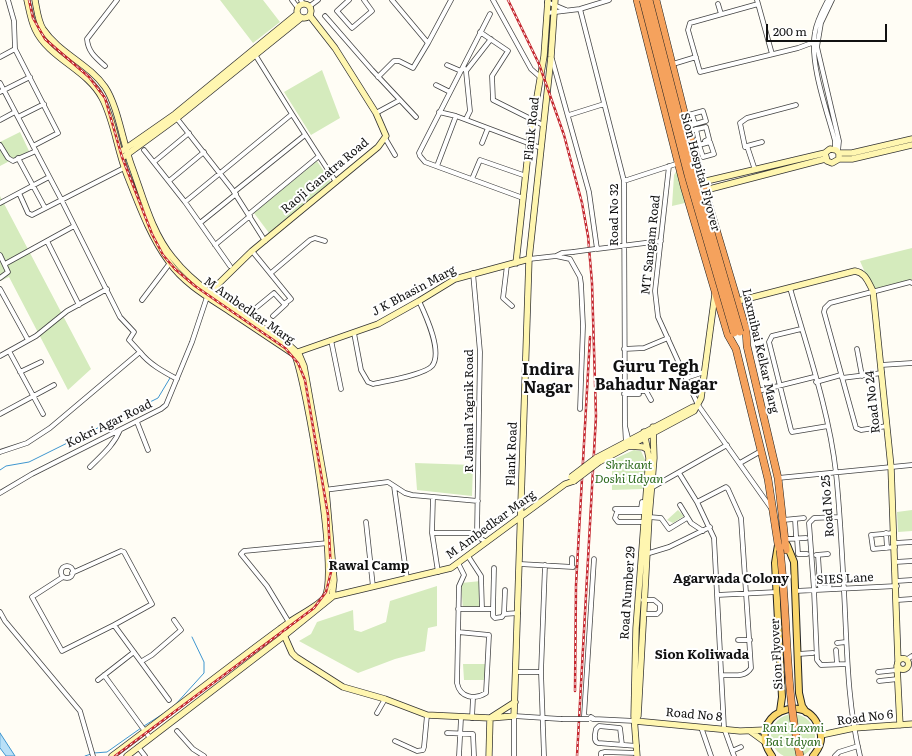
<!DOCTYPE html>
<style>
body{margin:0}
#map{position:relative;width:912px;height:756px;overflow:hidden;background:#fffdf5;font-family:Literata,serif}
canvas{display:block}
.scale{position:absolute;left:766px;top:24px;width:121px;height:18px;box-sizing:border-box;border:2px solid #111;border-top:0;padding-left:5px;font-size:12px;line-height:14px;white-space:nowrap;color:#111;-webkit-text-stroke:3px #fff;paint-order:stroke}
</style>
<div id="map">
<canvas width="912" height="756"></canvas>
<div class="scale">200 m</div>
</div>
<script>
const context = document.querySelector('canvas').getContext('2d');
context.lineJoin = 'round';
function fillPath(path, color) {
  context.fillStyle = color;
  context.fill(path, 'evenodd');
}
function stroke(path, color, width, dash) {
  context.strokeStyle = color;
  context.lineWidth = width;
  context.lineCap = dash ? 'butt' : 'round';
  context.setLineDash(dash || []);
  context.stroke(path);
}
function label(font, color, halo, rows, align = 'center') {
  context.font = font + ' Literata,serif';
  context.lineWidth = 4;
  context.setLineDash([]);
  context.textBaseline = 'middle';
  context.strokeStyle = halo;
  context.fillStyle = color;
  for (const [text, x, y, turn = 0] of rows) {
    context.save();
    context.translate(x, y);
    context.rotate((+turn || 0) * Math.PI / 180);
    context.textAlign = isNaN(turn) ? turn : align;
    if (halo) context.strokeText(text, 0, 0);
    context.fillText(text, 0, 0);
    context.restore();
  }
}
fillPath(new Path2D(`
 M220,0H263L280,22L253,43Z
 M322,70L340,118L311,135L284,92Z
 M20,132L29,151L0,166V142Z
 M317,161L331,182L269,233L254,213Z
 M677,170L685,203L672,206L674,175Z
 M0,196L91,369L68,390L9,277L0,281Z
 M912,248V280L873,291L860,261Z
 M634,450L641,451L647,464L643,489L612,490V460Z
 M415,463L473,465L472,496L417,490Z
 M678,510L684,516L673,523L667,520Z
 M912,510V531L898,532L897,512Z
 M481,581L483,608L463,610L461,583Z
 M437,586V626L428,628L425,651L395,659L358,673L299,641L311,634L317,622L353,610L354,630L361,632L386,622L390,601Z
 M463,664H485L486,680H464Z
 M771 736a22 22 0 1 1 44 0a22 22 0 1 1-44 0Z`), '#d5ebbd');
const water = new Path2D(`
 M0,733L15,756H6L0,748Z`);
fillPath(water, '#b9e0f7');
stroke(water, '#3f96cf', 1);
stroke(new Path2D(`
 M0,470L6,466L29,462L158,398L170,378
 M175,705L204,673V662L192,637
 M144,726L166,712
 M94,753L107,752L141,728
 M85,756L91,754`), '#3f96cf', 1);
const street = new Path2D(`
 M8,0L14,21L15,49L58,133L33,146
 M292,0L298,8
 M301,0L303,4
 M349,0L337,11L352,28L372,11L364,0
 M392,0L428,43
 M493,0L531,69L540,77
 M757,0L772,54
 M828,0C823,10 817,20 815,32C809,62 827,111 835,141V149
 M832,0L821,23L817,47L839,141L838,151
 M547,2L566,10
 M718,4L721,14
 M758,4L690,23L688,30L700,72L798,48L817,41
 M310,6L318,0
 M580,9L624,181L625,426
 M547,13L580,9L609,0
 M490,14L419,153L420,156L425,162L523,198
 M325,16L372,70L416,117
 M480,32L508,51L492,76L493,100L543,125
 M254,53L292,114
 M0,57L15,49
 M552,59L589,192L597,249L661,241
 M673,64L696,57
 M447,65L461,71
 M105,66C96,58 88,52 87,39L117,0
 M463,67L466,71L470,111L466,119
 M466,71L491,39
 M378,77L394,61H399L413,68L428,43L451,0
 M0,83L61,199L120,317L134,332L129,340L140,352
 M436,85L450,92
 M0,92L30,77
 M439,112L456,116L541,148
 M376,113L400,100
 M692,114L695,124
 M569,115L604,104
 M175,116L232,189L265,241
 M685,116L703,111L706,121L688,126
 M18,117L44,104
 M0,120L15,112
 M696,129L699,143
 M689,131L706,127L709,139L705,141
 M385,138L395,155
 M482,143L488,128
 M0,145L8,158L13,161L36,151
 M747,146L762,142
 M693,147L699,145L710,142L714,154L703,157L699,145
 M144,150L185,202L230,266
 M319,156L336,182
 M18,158L45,208
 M154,162L189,133
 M437,166L456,116
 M669,166L655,291L658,317L698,405L771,508
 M755,170L747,146L745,147L740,123L747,118L796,105
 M472,179L480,160L526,176
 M169,181L204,152
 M624,181L679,163
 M234,192L305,135
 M19,193L28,213L32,215L124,168
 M185,202L292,114L319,156L249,214
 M0,203L49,177
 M200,223L236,194
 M47,241L79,305
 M215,245L250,216
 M252,251L291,299L284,304L274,293L257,307
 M0,255L8,272L0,278
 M556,256L570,259L580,277L581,284L583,326L580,409
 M529,259L556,256L562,253L573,252
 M5,264L74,226
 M507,265L503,298L512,306
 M271,273L310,240L315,238L325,241
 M473,273L480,352L477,533L481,539L485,541
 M790,288C807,348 829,410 836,473C840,512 842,552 844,591C847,646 847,702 860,756
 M0,289L28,340
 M142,300L170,263
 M273,316L286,304
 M801,329L772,336L769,342L791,430L792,432L828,426
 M354,333L361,370L368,382L373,384C386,381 424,375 432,366C443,352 426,316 419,301
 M331,340L341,389
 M624,349L644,348L668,338
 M857,349L862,376
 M9,351L43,414
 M0,356L36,336L67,311L107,289
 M881,365L912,363
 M20,372L41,362
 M686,378L704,372
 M842,378L882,373
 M816,382L841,375
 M624,391H646L651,400
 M758,391L814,377
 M624,394H639
 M0,414L54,385
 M137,422L148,450
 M887,426L861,430L856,428L824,312L825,308L830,303L910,282L912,283
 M626,444L625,426L629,442
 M0,452L27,443L50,428L140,352C149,364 164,372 177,379
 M740,463L761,451
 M90,467C102,455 114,445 120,430
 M679,473L697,502L714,538L724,728L734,756
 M778,478L912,465
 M394,486L407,579
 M651,488L727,445
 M324,490L388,482L405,493L412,495L478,501
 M0,493L32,474L161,409L166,405L192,342L207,297
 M433,497L432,533L438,572
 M697,502L726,487L728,489L741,518L751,668C745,678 733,675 722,675
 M680,505L691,523L703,531
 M615,509H645
 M641,509L642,502
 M649,517L661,518L669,529L687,518
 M839,517L814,518L809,523L814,590L817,660L821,665L847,664
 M795,519L796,536
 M783,520L804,518
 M366,522L373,587
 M644,522H618L615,518L617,512H645
 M432,533H477
 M886,533L887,548
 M894,533L871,535L873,549L895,547
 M797,538L798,554H807
 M786,539L806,538
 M895,543L912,542
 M646,554L669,547L710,527
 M816,555L828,554
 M818,555L820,587L829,588L830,583
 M895,562L912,561
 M520,564L573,567
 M61 572a6 6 0 1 1 12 0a6 6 0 1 1-12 0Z
 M572,567V558
 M72,573L121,551L124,552L152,604L114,625
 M63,577L32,597L62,651L114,625L169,700
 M896,581L912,580
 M795,591L897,586
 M717,595L777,592
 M643,600H654L660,605V611L657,614H643
 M897,600L912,599
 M458,609H482L481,576L468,556
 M484,609H493L494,568
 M493,609V616L495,618L502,617L504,614L518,613
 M0,612L5,621L80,711L93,756
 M504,614L505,590
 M293,629L267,586L241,554L244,551L328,543
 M458,632L489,635L486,693C475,700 460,698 457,683L459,586L464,575L458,563
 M738,640H750
 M837,643L846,642
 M836,650L837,664
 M739,654L750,653
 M798,654L813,653
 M906,660L912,656
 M142,661L152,655L181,630L174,620
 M517,672H541L545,565
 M541,672L544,756
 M878,672L897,670
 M104,675L150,738
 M98,680L134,652
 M879,681L898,679
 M377,713L385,699
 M591,717L594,719L635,721
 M472,718L473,698
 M593,719L584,716L594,559
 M701,727L711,756
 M177,731L193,749L204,756
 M447,733L473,734L474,756
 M395,741L417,751L423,750L424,747L427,715
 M622,745L620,728L599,726L596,729C595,734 593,741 598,743L637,746
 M138,747L145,756
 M732,751L741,747
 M459,756L461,718
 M514,756V716L561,719
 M601,756V753L605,752L637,753
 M835,756L839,752L858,746`);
const secondary = new Path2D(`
 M27,0C29,9 31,21 35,29C49,59 87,69 102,98C114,120 117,150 127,175C139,205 150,236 169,262C184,284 211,299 232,313C253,327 274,341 295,355C307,387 339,572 325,597C319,606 297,616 288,623C229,666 171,712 112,756
 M35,0C37,10 38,21 43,29C59,53 89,64 105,87C118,106 123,144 132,167C143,197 152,233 173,258C200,293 252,320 289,345L299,354L304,366L326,490L334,580L332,597L285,635L127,756
 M297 11a7 7 0 1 1 14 0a7 7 0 1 1-14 0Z
 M122,151L175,114L297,14
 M839,153H852L912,139
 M125,156L177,118L301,18
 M839,159V153L836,150L830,149L825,153L827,161L832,163L839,159H852L912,145
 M698,183L825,153
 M702,191L825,159
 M516,263L529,144L544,56L548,0
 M208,294L252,251L378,147L386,136L376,113L335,48L310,16
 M738,301L855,271C866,273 868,282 873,291L891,467L898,661
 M295,353L378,324L419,301L455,279L529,259
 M629,446L643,447L648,450
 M596,458L693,407H696
 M599,462L694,411L701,398L715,294
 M329,597L451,568L565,484L574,481
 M281,628L292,653L296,657L343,687L385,699L427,715L490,718L514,716L529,259L551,57L555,0
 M897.5 664a5.5 5.5 0 1 1 11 0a5.5 5.5 0 1 1-11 0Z
 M897,666L900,725
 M490,718L515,702
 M635,721L638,716L649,517L654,458L653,427
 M635,721L740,731L765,730
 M750,731L765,742
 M821,735L854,728L912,724
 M489,756L490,718
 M637,756L634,716L636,628L649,458L644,432`);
const primary = new Path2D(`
 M778,545L775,563L782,697L780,711
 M787,545L794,562L799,693L802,706L806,712
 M772,756C743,716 808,686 820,731C823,740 819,749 813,756`);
const highway = new Path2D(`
 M637,0L684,186L728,335L736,349L768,479L778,544L780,550
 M656,0L699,172L746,330L747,346L778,478L786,550`);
stroke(street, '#444', 5.5);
stroke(secondary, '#333', 7);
stroke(primary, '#222', 8);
stroke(highway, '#222', 8);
stroke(street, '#fff', 4);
stroke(secondary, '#fff6b0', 5.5);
stroke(primary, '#f9d66b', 6);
stroke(highway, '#f5a25d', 7);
const rail = new Path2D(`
 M29,0L33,18L45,39L89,77L105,98L122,157L152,234L163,255L175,269L195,286L285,348L298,363L305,380L328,515L331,572L326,592L314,608L115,756
 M508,0L539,64L564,135L582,203L588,236L592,283L596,416L577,756
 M575,691L576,585L590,337`);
stroke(rail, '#c4262e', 2.5);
stroke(rail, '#fff', 1, [3]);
const streetBridge = new Path2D(`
 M573,252L595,249
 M561,719H589`);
const secondaryBridge = new Path2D(`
 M571,477L596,458
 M574,481L599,462`);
const highwayBridge = new Path2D(`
 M643,0L688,175L734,333
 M649,0L694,174L740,332
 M780,550C788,619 785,689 800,756`);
stroke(streetBridge, '#444', 5.5, []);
stroke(secondaryBridge, '#333', 7, []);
stroke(highwayBridge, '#222', 8, []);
stroke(streetBridge, '#fff', 4);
stroke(secondaryBridge, '#fff6b0', 5.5);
stroke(highwayBridge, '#f5a25d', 7);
label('12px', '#111', '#fff', [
 ["Flank Road",532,129,-84],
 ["Sion Hospital Flyover",700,172,75],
 ["Raoji Ganatra Road",325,176,-40],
 ["Road No 32",614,215,-90],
 ["MT Sangam Road",651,245,-84],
 ["J K Bhasin Marg",414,291,-28],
 ["M Ambedkar Marg",249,311,35],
 ["Laxmibai Kelkar Marg",760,351,77],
 ["Road No 24",873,402,-96],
 ["R Jaimal Yagnik Road",469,411,-90],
 ["Kokri Agar Road",109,424,-26],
 ["Flank Road",512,454,-88],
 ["Road No 25",828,506,-94],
 ["M Ambedkar Marg",491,525,-36],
 ["SIES Lane",845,579,-3],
 ["Road Number 29",628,593,-86],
 ["Sion Flyover",777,654,-93],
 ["Road No 8",694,715,5],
 ["Road No 6",865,718,-7]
]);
label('italic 12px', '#2f6b1f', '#fff', [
 ["Shrikant",629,465],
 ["Doshi Udyan",629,479],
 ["Rani Laxmi",793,728],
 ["Bai Udyan",793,742]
]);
label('bold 13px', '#111', '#fff', [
 ["Rawal Camp",369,566],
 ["Agarwada Colony",731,579],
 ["Sion Koliwada",702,655]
]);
label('bold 16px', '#111', '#fff', [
 ["Guru Tegh",656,367],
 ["Bahadur Nagar",656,385],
 ["Indira",548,370],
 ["Nagar",548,388]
]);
</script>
